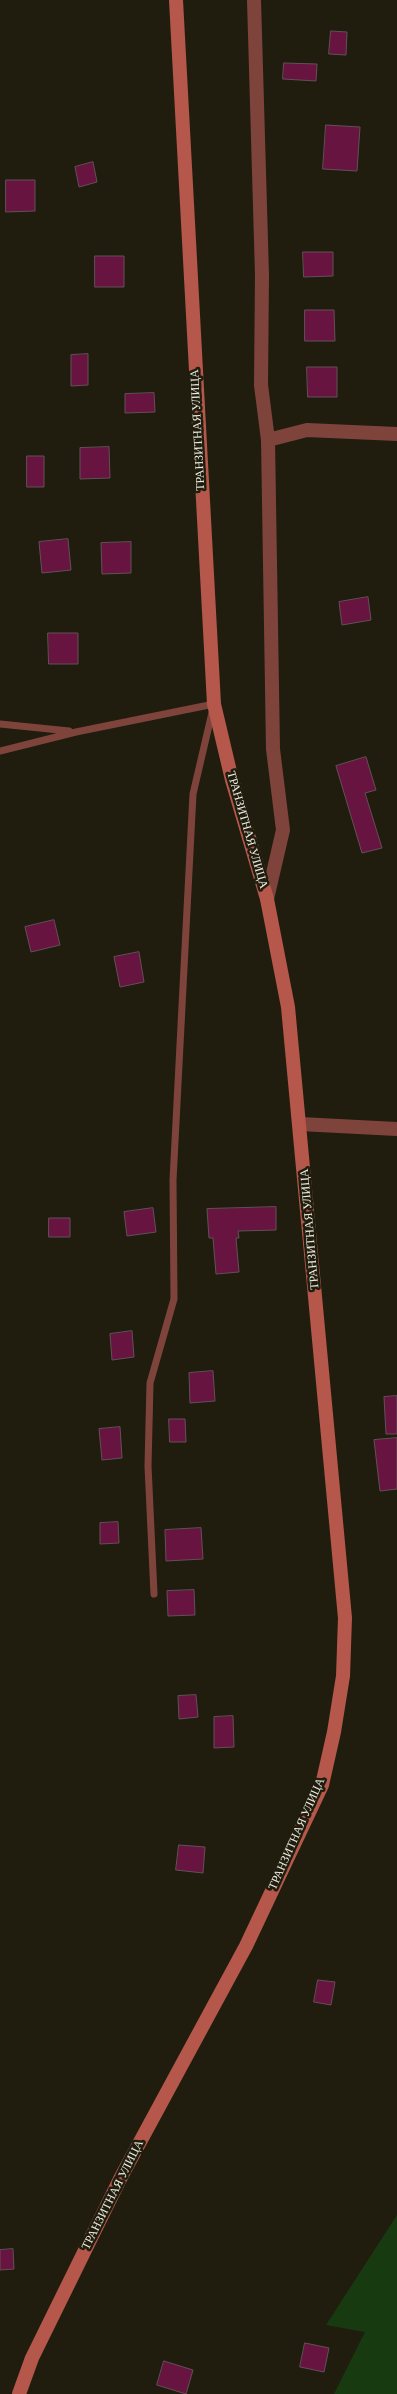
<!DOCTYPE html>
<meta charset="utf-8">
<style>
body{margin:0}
canvas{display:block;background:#201d0e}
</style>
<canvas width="397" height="2394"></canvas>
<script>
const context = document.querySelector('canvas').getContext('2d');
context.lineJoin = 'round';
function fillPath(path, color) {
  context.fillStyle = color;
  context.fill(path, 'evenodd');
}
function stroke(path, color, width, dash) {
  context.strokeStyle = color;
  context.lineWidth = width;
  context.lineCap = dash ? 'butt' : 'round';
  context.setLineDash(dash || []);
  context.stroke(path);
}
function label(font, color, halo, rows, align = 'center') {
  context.font = font + ' Georgia,serif';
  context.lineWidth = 5;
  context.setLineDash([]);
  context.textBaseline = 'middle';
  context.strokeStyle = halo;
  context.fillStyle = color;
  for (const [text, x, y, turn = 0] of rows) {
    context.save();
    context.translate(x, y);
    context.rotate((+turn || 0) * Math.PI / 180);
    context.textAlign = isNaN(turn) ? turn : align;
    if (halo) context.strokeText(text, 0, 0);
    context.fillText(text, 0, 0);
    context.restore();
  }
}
fillPath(new Path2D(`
 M397,2215V2394H334L365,2332L326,2325Z`), '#173a11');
const building = new Path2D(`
 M331,31L347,32L346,55L329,54Z
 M284,63L317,64L316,81L283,79Z
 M326,125L360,127L357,171L323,169Z
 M93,162L97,182L79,187L75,167Z
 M6,180H35V211L6,212Z
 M303,252H333V276L304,277Z
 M95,256H124V287H95Z
 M305,310H334L335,341H305Z
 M88,354V385L71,386V355Z
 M307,367H337V397H308Z
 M154,393L155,412L125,413V394Z
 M109,447L110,478L80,479V448Z
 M27,456H44V487H27Z
 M68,539L71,570L42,573L39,542Z
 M131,542V573L102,574L101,543Z
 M368,597L371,620L342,625L339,602Z
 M48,633H78V664H49Z
 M366,757L376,790L365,793L382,848L362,853L336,766Z
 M54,920L60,945L31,952L25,927Z
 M139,952L144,982L120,987L114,957Z
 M276,1207V1230L238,1231L239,1238H236L239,1272L216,1274L213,1238H209L207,1209Z
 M153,1208L156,1232L127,1236L124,1212Z
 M49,1218H70V1237H49Z
 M132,1331L134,1357L112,1360L110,1334Z
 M213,1371L215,1401L190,1403L189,1373Z
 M397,1396V1434H386L384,1397Z
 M169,1419H185L186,1442H170Z
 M120,1427L122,1458L102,1460L99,1429Z
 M397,1438V1489L380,1491L374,1440Z
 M118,1522L119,1543L100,1544V1523Z
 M201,1528L203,1559L166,1561L165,1530Z
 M194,1590L195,1615L168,1616L167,1591Z
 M196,1695L198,1717L179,1719L178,1696Z
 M233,1716L234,1747L214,1748V1717Z
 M179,1845L205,1847L203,1873L176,1870Z
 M318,1980L335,1982L331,2005L314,2002Z
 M13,2249L14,2269L0,2270V2250Z
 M305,2343L329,2348L324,2372L300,2367Z
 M164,2361L193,2370L186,2394L157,2385Z`);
fillPath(building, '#671440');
stroke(building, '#625057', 1);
stroke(new Path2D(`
 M0,724L69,731
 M0,751L76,732L214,704L193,794L173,1180L174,1299L150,1383L148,1466L154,1594`), '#7e443b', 7);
stroke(new Path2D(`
 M254,0L262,275L261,385L268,440L273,749L283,830L267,899
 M268,440L307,430L397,434
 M300,1124L397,1129`), '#7e443b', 14);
stroke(new Path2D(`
 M19,2394L32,2358L121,2177L246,1946L322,1785L334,1732L343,1676L345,1618L288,1007L267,899L232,780L214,704L176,0`), '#b5574b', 14);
label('12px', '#edece1', '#201d0e', [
 ["ТРАНЗИТНАЯ УЛИЦА",198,430,-93],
 ["ТРАНЗИТНАЯ УЛИЦА",247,830,74],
 ["ТРАНЗИТНАЯ УЛИЦА",310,1229,-95],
 ["ТРАНЗИТНАЯ УЛИЦА",297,1834,-66],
 ["ТРАНЗИТНАЯ УЛИЦА",113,2195,-63]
]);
</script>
